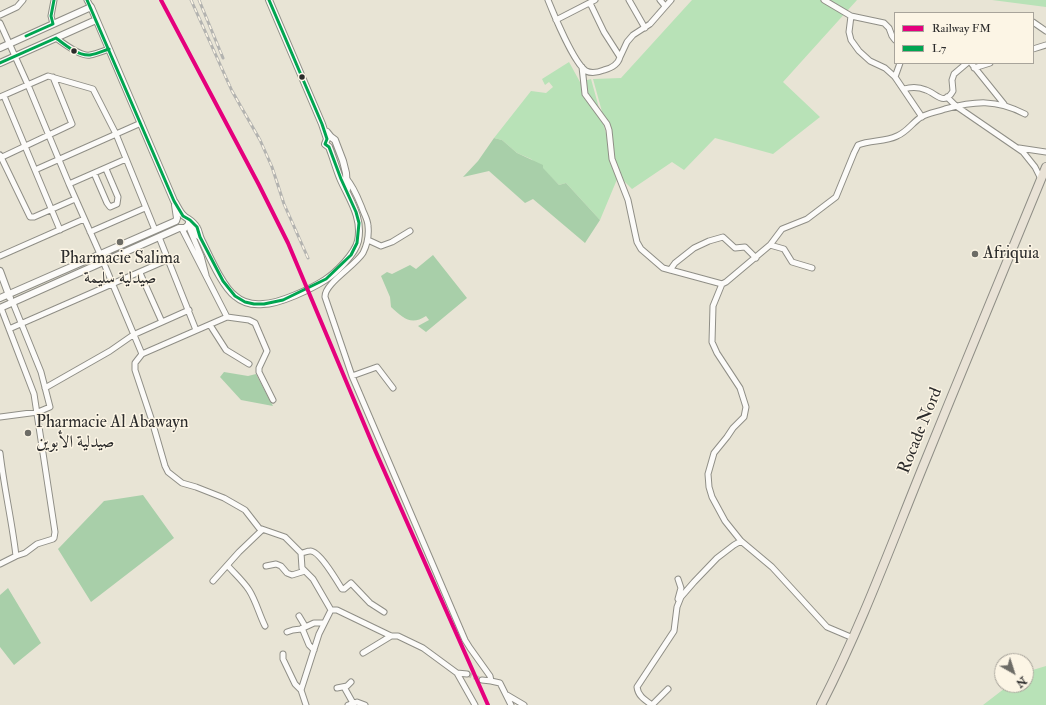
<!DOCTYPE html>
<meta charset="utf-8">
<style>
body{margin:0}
#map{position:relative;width:1046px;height:705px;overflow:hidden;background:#e8e4d5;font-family:"IM FELL Double Pica",serif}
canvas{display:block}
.legend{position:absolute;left:894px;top:12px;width:140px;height:52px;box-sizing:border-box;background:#fcf5e5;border:1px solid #a8a49b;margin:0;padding:5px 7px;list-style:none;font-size:12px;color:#2b2b2b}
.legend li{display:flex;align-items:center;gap:8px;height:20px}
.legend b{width:20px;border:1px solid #a8a49b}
.north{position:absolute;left:994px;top:653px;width:40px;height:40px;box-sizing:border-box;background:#fcf5e5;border:1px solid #a8a49b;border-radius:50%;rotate:141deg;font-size:11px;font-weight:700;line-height:16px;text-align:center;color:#2b2b2b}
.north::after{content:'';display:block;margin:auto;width:14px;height:18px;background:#6d6c66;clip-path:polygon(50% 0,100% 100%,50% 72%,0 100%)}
</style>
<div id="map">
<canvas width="1046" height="705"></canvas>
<ul class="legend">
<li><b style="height:5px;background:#e5007d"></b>Railway FM</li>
<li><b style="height:5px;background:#00a651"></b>L7</li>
</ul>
<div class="north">N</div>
</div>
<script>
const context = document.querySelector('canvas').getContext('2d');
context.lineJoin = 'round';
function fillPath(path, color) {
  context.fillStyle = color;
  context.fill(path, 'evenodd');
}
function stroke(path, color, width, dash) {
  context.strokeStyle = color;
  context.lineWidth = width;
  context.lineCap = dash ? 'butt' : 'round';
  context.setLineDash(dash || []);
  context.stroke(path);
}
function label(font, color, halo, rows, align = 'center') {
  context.font = font + ' "IM FELL Double Pica",Amiri,serif';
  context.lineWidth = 3;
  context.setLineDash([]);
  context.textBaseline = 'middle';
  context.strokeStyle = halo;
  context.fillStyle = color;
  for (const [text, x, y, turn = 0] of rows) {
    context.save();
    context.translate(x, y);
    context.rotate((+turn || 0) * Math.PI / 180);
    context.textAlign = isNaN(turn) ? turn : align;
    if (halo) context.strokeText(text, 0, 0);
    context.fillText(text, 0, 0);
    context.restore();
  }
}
fillPath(new Path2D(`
 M692,0H857L783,82L820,117L773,154L715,138L684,170L672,162L632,189L620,177L593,79L621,78Z
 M992,0H1046V7Z
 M569,62L580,82L591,79L618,177L600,220L566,183L559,185L542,168L531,159L517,153L502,140L494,138L531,91L546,93L553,87L549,82L545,85L542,79Z
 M1046,666V705H983L1009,685H1026V672Z`), '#b8e2b7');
fillPath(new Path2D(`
 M494,138L502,140L517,153L543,165V168L559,185L566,183L600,220L585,243L533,199L525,203L489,171L463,177L478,161Z
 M433,255L467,298L426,332L418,326L429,320L426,316C411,326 403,318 391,307L390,297L381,276L387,272L392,274L410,265L416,269Z
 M224,372L248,376L256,374L273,406L241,400L220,377Z
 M143,495L174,538L91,602L58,549L104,501Z
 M8,588L41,643L14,665L0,647V595Z`), '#a8cfa9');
stroke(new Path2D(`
 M467,674L482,680`), '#c2bfb3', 5, [5, 2.5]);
const minor = new Path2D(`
 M87,0L91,7
 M548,0C554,15 574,63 586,71C592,74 599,72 604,70C612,68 618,65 620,57L604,32L590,3
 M629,0L645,28
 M660,0L665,6
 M824,0L851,16L884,23L889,28L892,36L895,40
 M0,15L17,7L23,0
 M851,16L849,32L851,40L859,51L870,61L885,68L895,77L922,117
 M556,20L595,0
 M1033,22L1046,31
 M0,23L28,85L69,184L100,254L142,354
 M53,24L51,16L54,0
 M56,38C63,43 81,57 90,55C96,54 103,51 109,49
 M1033,49L1046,45
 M620,57L627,42L633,35L650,24L671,0
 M971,63L1004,104
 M582,67L585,94L607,124L609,130L612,159L628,200L635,233L637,242L641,249L663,268L722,284L726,282L770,245L782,229L807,219L836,197L854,153L858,145C871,140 885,142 897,136C907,132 912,123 921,117C929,113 937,112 945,109C975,101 996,99 1025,114
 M974,68L990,63
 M895,77L900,63
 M904,89C911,87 919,87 926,90C936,93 944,107 953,91L952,80L954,74L967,63
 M4,96L60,230
 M0,97L48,76L93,89L116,134L155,230
 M947,97L956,106L1023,152L1035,167L1041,179
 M1019,148L1046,152
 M0,155L30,217H34L75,199
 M0,158L72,124L53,77
 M35,170L141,123
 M94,173L107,203L110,207L117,204L118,197L106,169
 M346,178C354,187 358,198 362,208C364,214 368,220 368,226C369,235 367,245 363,253C355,266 324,284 325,297L352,376L465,640L470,648L490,676L491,681L500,683L511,705
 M69,184L126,159
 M182,229L227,317
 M190,230L201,256L206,275
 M90,232L145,208
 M159,237L196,330
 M368,240L381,246L392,242L410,231
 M770,245L784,249L792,262L812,268
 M0,256L84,219
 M670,270L675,263L694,248L709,241L723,237L735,248L745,247L756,258
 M140,273L162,322
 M722,284L713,306L712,342L717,353L740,388L746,407L744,417L733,428L727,437L714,453L708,474L709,487L712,497L725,521L741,541L772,567L827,627L853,638
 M210,325L226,350L249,364
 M9,329L167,260
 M352,376L377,367L393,388
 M45,388L110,351L133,335L189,310
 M273,400L259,372V368L267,351L255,323L249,320L227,317L142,354L135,363V370L152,421L165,466L168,472L182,483L196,487L224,498L245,510L259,528L285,537L301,553C304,553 307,551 310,551C319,550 337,581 342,589H344L351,583L370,603L384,612
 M0,417L38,412L50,407L41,372L13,303
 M0,453C4,488 12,521 16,556
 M301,553L302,568L313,579L331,610L319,634L301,690
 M0,564L16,556L25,553L37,544L53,539L54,538L55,532L34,394L1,308
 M228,566C235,574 243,581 249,590C256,601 259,614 265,626
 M266,566L276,564L281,566L287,573L292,575L305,571
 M678,579L681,588L678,599
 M213,581L239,552L262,530
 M331,610H337L391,636H398L423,648L457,673L475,705
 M299,616L305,626
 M302,628L309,645L314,650
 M287,632L293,630L301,629L314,623H324
 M363,653L391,636
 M283,654V659L295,684L301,690L306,705
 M457,673L467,674
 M482,680L491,681
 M344,687L353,703
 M337,688L347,686L351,682
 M507,695L524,705
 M348,705L357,702L365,705
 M652,705C645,700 638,696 637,687L674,631L677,607L681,597L694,582L717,558L734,545L741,541
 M652,705L668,689`);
const tertiary = new Path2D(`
 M0,48L91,7L174,201C177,205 180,213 184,216C189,220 193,221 197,228C199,231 199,235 201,239C209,255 222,286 235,296C243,303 253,305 263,304C279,304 311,289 325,280C336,273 355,254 358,241C363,217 349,199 340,178C336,168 333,157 329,147L325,144L327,139L322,124L269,0
 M0,63L96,20
 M327,132L331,137L335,140L343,161L346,173L347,189
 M189,222C188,229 195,234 200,237
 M0,271L10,298
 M0,298L176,221L177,218L175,205
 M0,308L179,228H185L188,225`);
const trunk = new Path2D(`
 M821,705C860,629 890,548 922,469C963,368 1005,267 1046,167`);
stroke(minor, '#8f8e86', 7);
stroke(tertiary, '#8f8e86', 8);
stroke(trunk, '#8f8e86', 10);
stroke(minor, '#fcfbf9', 5);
stroke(tertiary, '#fcfbf9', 6);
stroke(trunk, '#e9e2d6', 8);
const rail = new Path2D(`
 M191,0L232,91L260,140L272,167L284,204L308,258
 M199,0L223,58`);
stroke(rail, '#b3b3b0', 3);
stroke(rail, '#fcf5e5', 1.5, [4.5]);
stroke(new Path2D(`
 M87,0L174,201L183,216L190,220L197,227L200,237L223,281L235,296L245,302L254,304H264L283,300L326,279L351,255L357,243L359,223L356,212L341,179L329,147L325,144L327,139L322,124L269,0
 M26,36L53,24L51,16L54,0
 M0,63L56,38C65,45 78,56 90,55C97,54 103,51 109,49`), '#00a651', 3);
stroke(new Path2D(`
 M161,0L259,185L288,243L375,450L488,705`), '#e5007d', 4);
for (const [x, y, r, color] of [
 [74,51,3.5,"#2b2b2b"],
 [302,77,3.5,"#2b2b2b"],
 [120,242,4,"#6d6c66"],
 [975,254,4,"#6d6c66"],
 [28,433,4,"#6d6c66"]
]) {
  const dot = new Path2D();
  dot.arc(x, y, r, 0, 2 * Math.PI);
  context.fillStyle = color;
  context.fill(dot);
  stroke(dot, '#fcf5e5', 1.5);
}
label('17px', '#2b2b2b', '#fcf5e5', [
 ["Afriquia",983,254],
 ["Pharmacie Salima",120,259,"center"],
 ["صيدلية سليمة",120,279,"center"],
 ["Pharmacie Al Abawayn",36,423],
 ["صيدلية الأبوين",36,443]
], 'left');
label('17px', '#2b2b2b', '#fcf5e5', [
 ["Rocade Nord",921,431,-68]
]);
</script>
